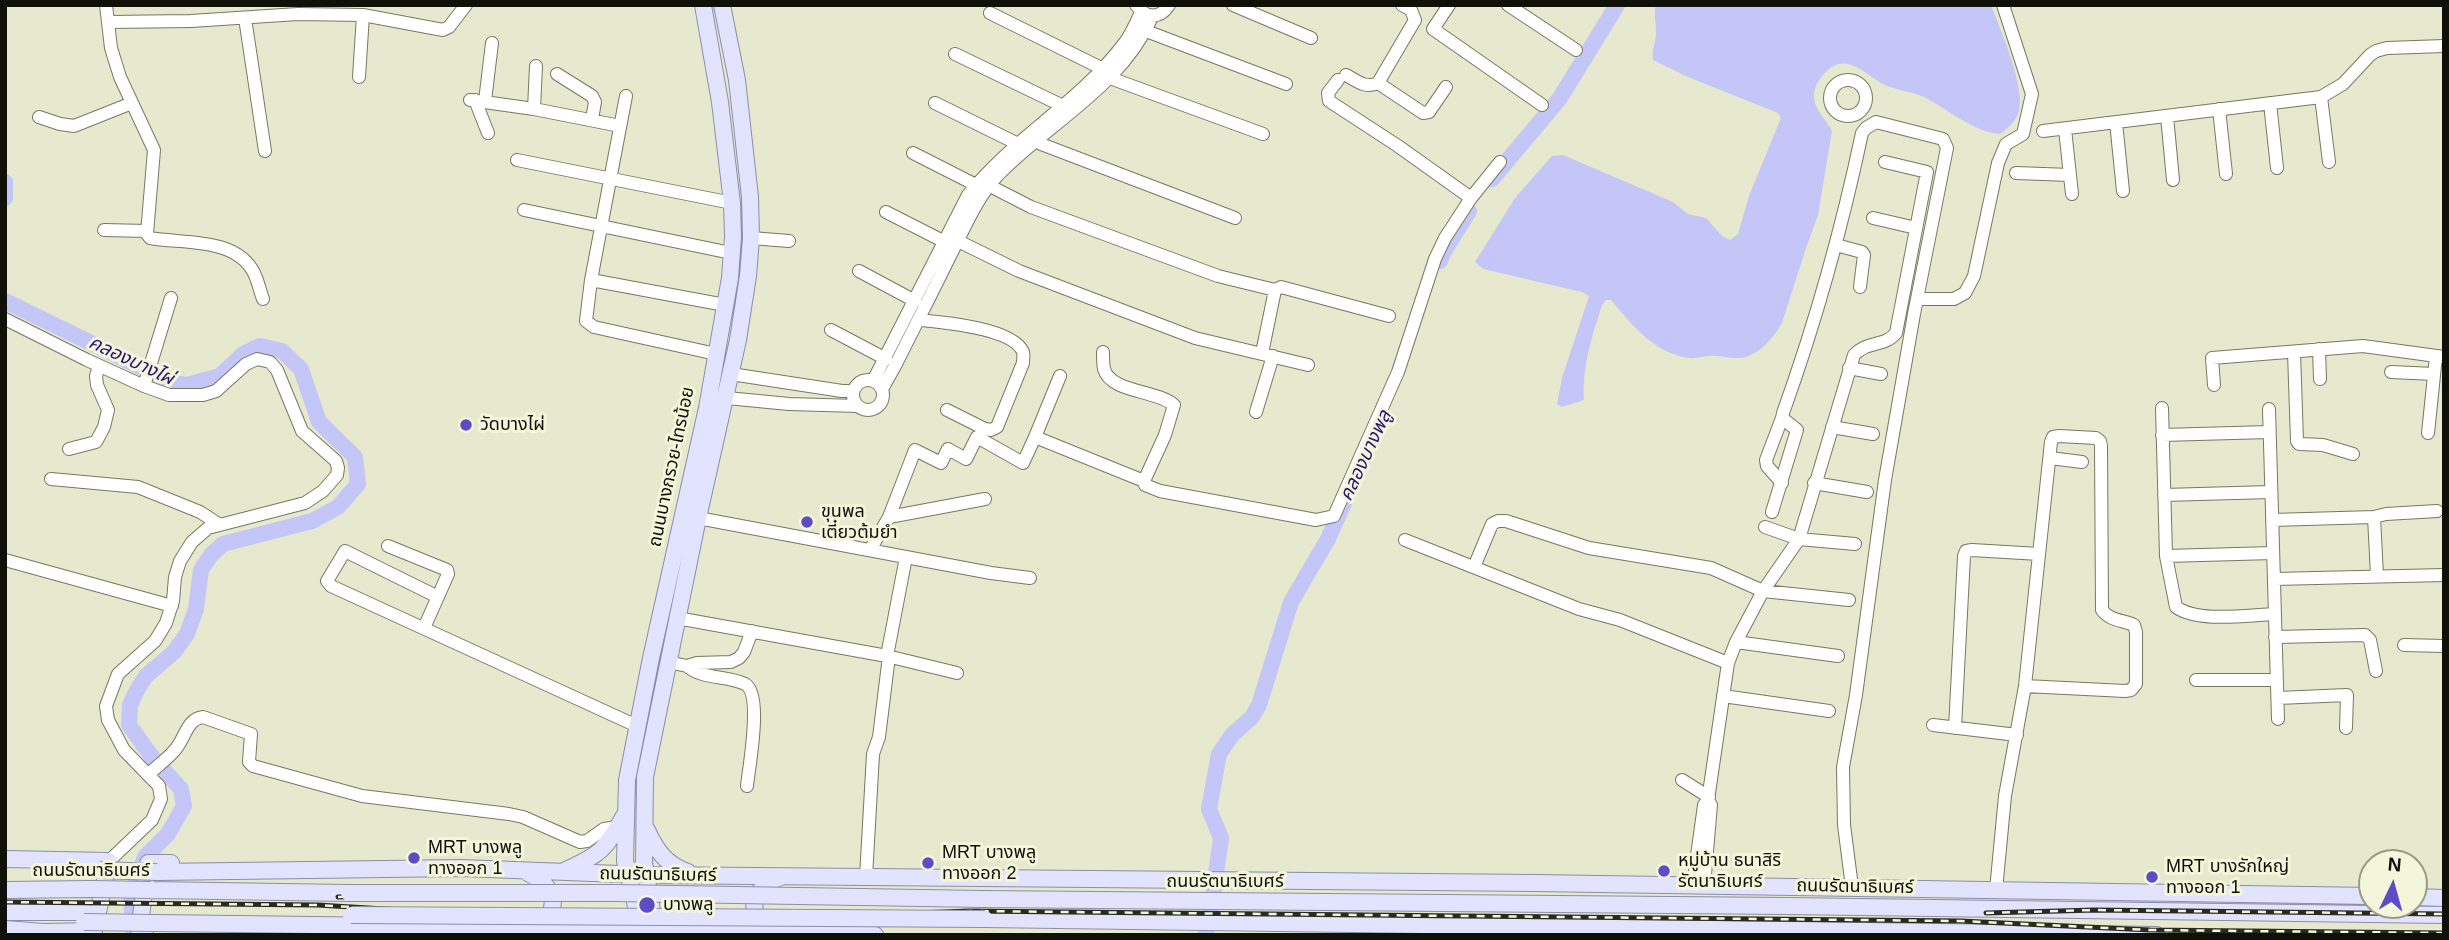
<!DOCTYPE html>
<meta charset="utf-8">
<style>
body{margin:0}
#map{position:relative;width:2449px;height:940px;overflow:hidden;background:#e6e9cd;font-family:Arial,sans-serif}
canvas{display:block}
.frame{position:absolute;inset:0;border:7px solid #0f1007;pointer-events:none}
.north{position:absolute;left:2358px;top:849px;width:70px;height:70px;box-sizing:border-box;background:#f3f6da;border:2px solid #989a86;border-radius:50%;rotate:5deg;font-size:19px;font-weight:700;line-height:28px;text-align:center;color:#0f1007}
.north::after{content:'';display:block;margin:auto;width:24px;height:32px;background:#5c4cc5;clip-path:polygon(50% 0,100% 100%,50% 72%,0 100%)}
</style>
<div id="map">
<canvas width="2449" height="940"></canvas>
<div class="frame"></div>
<div class="north">N</div>
</div>
<script>
const context = document.querySelector('canvas').getContext('2d');
context.lineJoin = 'round';
function fillPath(path, color) {
  context.fillStyle = color;
  context.fill(path, 'evenodd');
}
function stroke(path, color, width, dash) {
  context.strokeStyle = color;
  context.lineWidth = width;
  context.lineCap = dash ? 'butt' : 'round';
  context.setLineDash(dash || []);
  context.stroke(path);
}
function label(font, color, halo, rows, align = 'center') {
  context.font = font + ' Arial,"Noto Sans Thai",sans-serif';
  context.lineWidth = 6;
  context.setLineDash([]);
  context.textBaseline = 'middle';
  context.strokeStyle = halo;
  context.fillStyle = color;
  for (const [text, x, y, turn = 0] of rows) {
    context.save();
    context.translate(x, y);
    context.rotate((+turn || 0) * Math.PI / 180);
    context.textAlign = isNaN(turn) ? turn : align;
    if (halo) context.strokeText(text, 0, 0);
    context.fillText(text, 0, 0);
    context.restore();
  }
}
fillPath(new Path2D(`
 M1656,5H1991C2001,31 2025,86 2019,111C2017,120 2009,127 2002,133C1983,138 1944,107 1926,98C1912,91 1898,91 1885,85C1865,75 1846,49 1824,74C1818,81 1813,89 1814,98C1815,111 1827,120 1832,131L1818,215L1806,248L1782,323C1773,339 1757,358 1737,358C1729,358 1722,356 1715,356C1706,355 1697,359 1688,358C1653,352 1632,325 1611,300H1606L1602,305C1592,337 1582,366 1584,400L1562,407L1557,404L1562,378L1589,296L1582,292L1483,269L1475,262L1515,198L1552,156L1563,155L1673,202L1688,214L1706,218L1722,236L1730,240L1738,234L1749,196L1781,118L1778,113L1688,77L1653,60C1651,50 1657,40 1656,30C1656,20 1653,14 1656,5Z`), '#c4c6f8');
stroke(new Path2D(`
 M1492,179L1560,98L1617,5
 M5,182V198
 M1440,261L1443,253L1469,211
 M5,301L173,383L187,385L220,376L243,354L260,346L282,351L301,369L319,422L355,457L358,484L338,507L312,521L223,544L211,555L201,570L196,609L187,634L174,652L146,676L137,690L130,705L129,725L155,761L181,789L184,806L168,834L145,857L131,897L134,935
 M1205,935L1209,923L1221,838L1209,809L1219,754L1232,735L1252,717L1259,705L1291,602L1328,539L1344,503`), '#c4c6f8', 16);
const minor = new Path2D(`
 M106,5L111,48L120,77L154,150L147,234L150,238C183,244 236,237 254,273C258,281 260,291 263,299
 M1136,5C1146,19 1160,19 1169,5
 M1233,5L1311,38
 M1449,5L1433,29L1542,105
 M1508,5L1576,50
 M990,13L1103,69
 M245,18L265,151
 M108,22L191,21L298,14L363,15L443,30L449,27L466,5
 M1146,31L1286,84
 M955,54L1063,106
 M557,74L592,96L595,102L592,119
 M1346,75C1357,81 1366,89 1378,83L1415,20L1411,10L1402,5
 M359,77L363,15
 M1110,78L1263,134
 M1338,80L1328,93L1329,101L1398,146L1471,198
 M1830 98a18 18 0 1 1 36 0a18 18 0 1 1-36 0Z
 M1378,83L1423,113L1429,112L1446,87
 M626,96L591,280L586,321L594,327L716,354
 M2321,97L2329,162
 M470,100L534,109L620,126
 M475,100L488,133
 M485,101L492,43
 M935,103L1016,143
 M2270,103L2277,168
 M534,109L536,66
 M2219,109L2226,174
 M2167,116L2173,180
 M39,117L60,124L74,126L132,103
 M2116,122L2123,191
 M2065,129L2072,194
 M2043,131L2321,97L2343,84L2370,55L2376,51L2387,48L2444,46
 M1032,135L1041,144L1235,218
 M913,153L976,185
 M517,160L732,203
 M2016,173L2070,175
 M990,186L1031,207L1218,276L1275,290
 M524,210L731,253
 M886,212L945,242
 M1873,218L1916,228
 M104,230L147,231
 M751,238L789,241
 M958,241L1019,271L1195,338L1308,365
 M1836,245L1862,252L1864,255L1860,287
 M859,271L915,301
 M591,280L725,305
 M1917,299H1954L1965,293L1974,276L1998,163L2006,144L2023,134L2032,94L2003,5
 M5,319L87,360L144,386L169,395H203L216,391L246,364L257,359L270,362L277,370L302,431L336,461L338,468L337,475L323,491L305,503L208,528L192,542L180,561L175,577L173,601L166,623L155,641L118,674L106,706L108,720L124,750L159,786L161,799L152,820L109,861
 M919,320C941,322 1013,328 1023,352C1024,356 1023,360 1023,363L997,427L991,430L985,429L947,410
 M831,330L886,359
 M2319,349L2320,379
 M1103,352C1103,357 1103,364 1104,369C1111,393 1157,390 1174,405L1165,435L1144,481L1145,485L1160,491L1316,520L1334,516L1398,372L1435,259L1445,238L1471,198L1500,162
 M2294,352L2297,441L2299,444L2323,445L2353,454
 M1262,353L1275,290L1281,287L1389,316
 M1849,368L1881,374
 M2391,372L2434,374
 M731,374L842,391H853
 M853 395a15 15 0 1 1 30 0a15 15 0 1 1-30 0Z
 M873,381L968,195C1014,137 1082,101 1126,41C1132,33 1136,22 1141,13
 M2214,385L2212,358L2363,346L2444,357
 M144,386L171,298
 M882,389L896,364C914,328 933,291 951,254C965,227 976,199 997,176C1049,122 1120,88 1152,17
 M727,398L789,404L858,406
 M2162,408L2166,556L2176,607C2198,623 2247,615 2275,614
 M2269,409L2278,719
 M1256,412L1273,356
 M1832,427L1873,434
 M2428,433L2436,356
 M2162,435L2269,432
 M1035,437L1060,376
 M69,449L96,442L104,427L108,410L97,385L96,376L99,366
 M2050,458L2082,462
 M51,479L138,487L200,512L220,525
 M1782,483L1767,466L1766,460L1782,418
 M1814,483L1867,492
 M2164,495L2271,492
 M1772,512L1797,430L1782,418L1783,413C1816,321 1842,228 1862,133L1866,128L1876,122L1943,139L1947,148L1914,314L1885,480L1856,695L1843,767L1844,825L1852,887
 M889,517L915,450L941,463L948,449L966,459L977,437L1023,463L1035,437L1144,481
 M2374,517L2377,576
 M698,518L991,573L1030,578
 M2272,520L2374,517L2386,514L2437,511
 M1765,527L1799,539L1855,544
 M1405,540L1579,609L1620,620L1728,663
 M388,546L447,570L448,574L424,628
 M870,550L889,517L985,499
 M2166,556L2273,553
 M5,560L172,606
 M1474,567L1492,524L1498,521H1506L1589,548L1711,568L1763,591L1849,600
 M2274,579L2444,575
 M438,597L345,551L327,581L331,586L637,726
 M677,618L887,656L957,673
 M2275,637L2365,635L2370,640L2376,671
 M1736,642L1838,656
 M2404,645L2444,646
 M887,656L906,557
 M668,662L687,666L697,663L731,662L739,658L744,652L752,631
 M687,666C704,680 727,675 745,684C763,694 749,766 747,786
 M2196,680H2277
 M1723,696L1829,711
 M2278,698L2347,695L2346,728
 M1933,725L2017,735
 M1955,728L1964,556L1966,551L1972,550L2039,554
 M148,775C156,767 166,760 174,751C185,740 186,719 203,717L251,734L249,762L253,766L362,796L509,814L523,817L580,842L587,841L604,829L618,827
 M1682,780L1709,797
 M1708,800L1728,663L1736,642L1763,591L1799,539L1854,355C1866,341 1885,347 1896,333L1927,172L1885,162
 M866,877L873,754L879,737L889,656
 M1693,885L1704,805L1708,800L1711,805L1704,886
 M1996,890L2005,796L2025,686L2051,442L2053,437L2059,436L2096,438L2100,441L2101,446L2102,610C2110,621 2123,620 2134,625L2136,632V684L2131,690L2125,691L2025,686`);
const major = new Path2D(`
 M647,830C656,850 666,865 688,872
 M5,859L109,861L94,931L43,932L5,929
 M566,870C601,854 605,850 624,816
 M157,872L461,868L646,875L1535,883L2372,896
 M526,872C549,883 564,902 542,924
 M5,890L92,889
 M151,890L349,893
 M2414,897L2444,898
 M983,899L1787,906L2444,915
 M5,912H86
 M985,919L2157,935
 M154,923L396,926L514,930L668,929L875,935
 M767,927C742,909 758,884 781,877
 M145,931H139L148,863H171
 M643,935L625,861L627,780L651,658L707,408L730,278L733,237L732,203L720,102L703,5
 M656,935L644,862L645,777L698,518L738,340L748,276L751,238L750,197L737,80L722,5`);
stroke(minor, '#767960', 14);
stroke(major, '#8c8da7', 18);
stroke(minor, '#fff', 12);
stroke(major, '#e2e3fe', 16);
const rail = new Path2D(`
 M338,897L434,895L843,899L943,903
 M5,902L318,905L434,912L647,914L843,916L969,911L1961,921L2150,930L2444,933
 M1986,913L2095,910L2444,914`);
stroke(rail, '#2a2b20', 5);
stroke(rail, '#f3f6da', 2.5, [8]);
const majorBridge = new Path2D(`
 M100,870L157,872
 M92,889L151,890
 M349,893H614L983,899
 M351,915L985,919
 M84,922L154,923`);
stroke(majorBridge, '#8c8da7', 18, []);
stroke(majorBridge, '#e2e3fe', 16);
for (const [x, y, r, color] of [
 [466,425,7,"#5c4cc5"],
 [807,522,7,"#5c4cc5"],
 [414,858,7,"#5c4cc5"],
 [928,863,7,"#5c4cc5"],
 [1664,871,7,"#5c4cc5"],
 [2152,877,7,"#5c4cc5"],
 [647,905,9,"#5c4cc5"]
]) {
  const dot = new Path2D();
  dot.arc(x, y, r, 0, 2 * Math.PI);
  context.fillStyle = color;
  context.fill(dot);
  stroke(dot, '#f3f6da', 2.5);
}
label('18px', '#0f1007', '#f3f6da', [
 ["วัดบางไผ่",480,425],
 ["ขุนพล",821,512],
 ["เตี๋ยวต้มยำ",821,533],
 ["MRT บางพลู",428,848],
 ["ทางออก 1",428,869],
 ["MRT บางพลู",942,853],
 ["ทางออก 2",942,874],
 ["หมู่บ้าน ธนาสิริ",1678,861],
 ["รัตนาธิเบศร์",1678,882],
 ["MRT บางรักใหญ่",2166,867],
 ["ทางออก 1",2166,888],
 ["บางพลู",663,905]
], 'left');
label('18px', '#0f1007', '#f3f6da', [
 ["ถนนบางกรวย-ไทรน้อย",672,467,-78],
 ["ถนนรัตนาธิเบศร์",91,871],
 ["ถนนรัตนาธิเบศร์",658,875,1],
 ["ถนนรัตนาธิเบศร์",1225,882],
 ["ถนนรัตนาธิเบศร์",1855,887,1]
]);
label('italic 19px', '#291271', '#f3f6da', [
 ["คลองบางไผ่",131,361,25],
 ["คลองบางพลู",1366,456,-65]
]);
</script>
